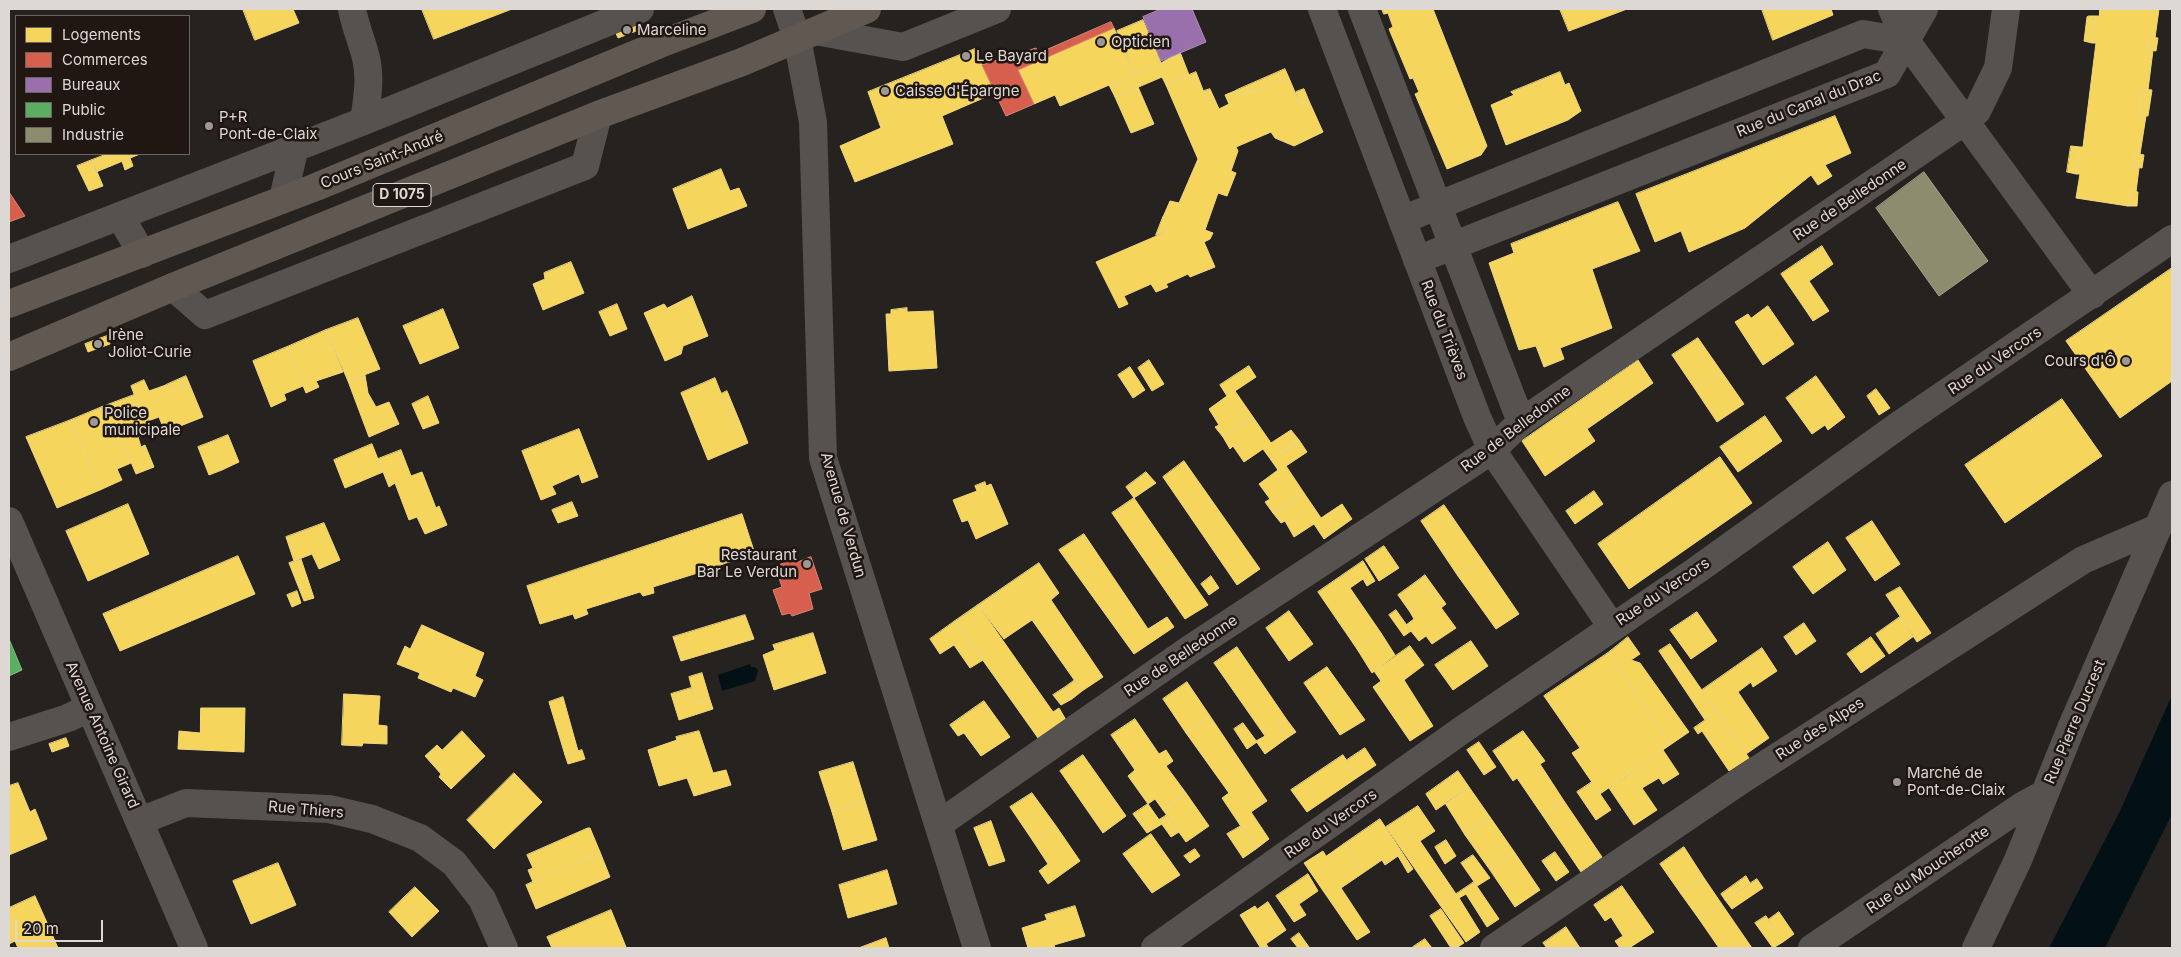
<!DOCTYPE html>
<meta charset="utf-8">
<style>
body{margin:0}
#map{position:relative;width:2181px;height:957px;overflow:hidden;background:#26221f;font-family:Inter,sans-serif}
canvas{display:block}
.frame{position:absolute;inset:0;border:10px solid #ded8d5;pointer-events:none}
.legend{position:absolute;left:15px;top:15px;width:175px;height:140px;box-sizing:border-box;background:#201713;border:1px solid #6c6461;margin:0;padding:6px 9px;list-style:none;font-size:15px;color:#ded8d5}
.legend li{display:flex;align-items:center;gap:10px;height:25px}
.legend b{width:25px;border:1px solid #6c6461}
.scale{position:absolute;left:15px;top:920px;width:88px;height:22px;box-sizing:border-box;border:2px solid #ded8d5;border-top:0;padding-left:6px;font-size:15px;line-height:18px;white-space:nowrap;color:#ded8d5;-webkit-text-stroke:4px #201713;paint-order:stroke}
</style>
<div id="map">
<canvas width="2181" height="957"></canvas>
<div class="frame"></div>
<ul class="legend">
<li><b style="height:14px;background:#f6d55c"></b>Logements</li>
<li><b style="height:14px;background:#d6604d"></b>Commerces</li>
<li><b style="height:14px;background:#9970ab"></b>Bureaux</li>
<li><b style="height:14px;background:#5aae61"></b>Public</li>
<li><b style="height:14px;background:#8c8c6e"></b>Industrie</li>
</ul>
<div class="scale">20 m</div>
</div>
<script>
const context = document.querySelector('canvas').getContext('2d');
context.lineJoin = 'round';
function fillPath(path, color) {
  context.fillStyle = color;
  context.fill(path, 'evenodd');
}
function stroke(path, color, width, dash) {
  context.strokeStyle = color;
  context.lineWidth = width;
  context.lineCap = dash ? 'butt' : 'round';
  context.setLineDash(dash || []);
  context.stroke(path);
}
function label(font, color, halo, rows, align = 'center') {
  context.font = font + ' Inter,sans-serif';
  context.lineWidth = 5;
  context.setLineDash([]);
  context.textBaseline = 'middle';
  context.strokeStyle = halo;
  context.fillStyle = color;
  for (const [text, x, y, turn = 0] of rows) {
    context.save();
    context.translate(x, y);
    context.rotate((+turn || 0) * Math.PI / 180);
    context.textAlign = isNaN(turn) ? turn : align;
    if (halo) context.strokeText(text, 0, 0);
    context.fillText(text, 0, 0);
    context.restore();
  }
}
fillPath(new Path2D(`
 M750,664L751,667H755L758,670L755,681L722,691L718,675Z
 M2172,695V814L2105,948H2049L2120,811Z`), '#031116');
const homes = new Path2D(`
 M243,9H293L299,23L255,40Z
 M422,9H512L434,39Z
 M1382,9H1433L1487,146L1481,155L1447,169L1415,94L1419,92L1413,78L1410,79L1389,29L1393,27L1388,13L1384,14Z
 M1560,9H1627L1569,31Z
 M1762,9H1831L1833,15L1773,40Z
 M2100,9H2159L2155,38L2149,37L2148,50H2153L2148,90L2142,89L2139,115L2146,116L2140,154L2135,153L2133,167L2139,168L2136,192L2131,191L2128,206L2076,198L2080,174H2076L2080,147H2083L2096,43H2092L2096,16H2099Z
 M2089,16H2096L2092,43L2084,41L2087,17Z
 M1143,20L1161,63L1135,74L1117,31Z
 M637,23L639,30L618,38L615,31Z
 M1114,28L1135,74L1060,106L1055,95L1034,104L1018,70Z
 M2149,37L2158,38L2156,51L2148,50Z
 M975,49L995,93L942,116L953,144L855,182L840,146L881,128L868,92Z
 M1180,52L1189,75L1166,85L1162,77L1115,97L1109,85L1161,63Z
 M1285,69L1289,78L1253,93L1252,91L1241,96L1237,90Z
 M1196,72L1208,103L1215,100L1219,109L1229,104L1225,95L1237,90L1241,96L1252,91L1253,93L1289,78L1300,104L1309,101L1323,132L1294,146L1275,138L1271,132L1236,147L1238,151L1231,171L1236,173L1227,196L1218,193L1205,230L1213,233L1210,239L1204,242L1215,267L1190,277L1188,274L1166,284L1168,287L1156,292L1151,284L1124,296L1128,304L1119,308L1096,262L1168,231L1163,217L1170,201L1179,203L1198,159L1166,85Z
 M1560,72L1565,85L1569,83L1581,111L1568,120L1506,145L1491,105L1514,95L1511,92Z
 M1138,87L1154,124L1131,133L1115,97Z
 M1210,89L1215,100L1208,103L1204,91Z
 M1304,89L1309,101L1300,104L1296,92Z
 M2142,89L2152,90L2148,116L2139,115Z
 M1835,116L1851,153L1825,165L1832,176L1818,185L1811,175L1745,228L1689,252L1681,231L1655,242L1636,194Z
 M2071,146L2080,147L2076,174L2067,172Z
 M2135,153L2144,155L2142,168L2133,167Z
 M107,154H140L96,172L92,160Z
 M130,158L133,166L125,170L122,161Z
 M92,160L103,186L89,191L77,166Z
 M721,169L730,191L739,188L747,206L688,229L673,189Z
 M2131,191L2138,192L2137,206H2128Z
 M1618,202L1640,251L1592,269L1612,328L1560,348L1564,359L1544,367L1536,346L1519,350L1489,263L1514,253L1511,244Z
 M1163,217L1168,231L1156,235Z
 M1822,246L1833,264L1809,281L1829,311L1813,321L1781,274Z
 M571,262L584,293L543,310L533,284L545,279L544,273Z
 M2172,268V381L2120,418L2066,341Z
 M692,296L708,336L683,346L681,354L665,361L644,313L664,304L667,308Z
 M617,304L627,329L610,336L599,312Z
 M1768,306L1794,344L1763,365L1735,322L1748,314L1751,318Z
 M907,308V312L933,311L937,368L889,371L886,314H891V310Z
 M443,309L459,348L420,364L403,326Z
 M358,318L380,369L348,381L326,330Z
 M326,330L343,372L316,381L319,387L306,393L287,347Z
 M107,336L110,344L88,352L85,344Z
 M1698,338L1721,371L1695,389L1672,355Z
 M287,347L303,386L284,394L286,400L271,407L253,361Z
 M1149,360L1164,384L1152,391L1138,368Z
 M1638,360L1653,383L1587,429L1595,441L1545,476L1522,441Z
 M1249,366L1256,377L1235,391L1253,417L1223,437L1215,427L1219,425L1209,409L1227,396L1220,385Z
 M1130,367L1145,390L1133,398L1118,375Z
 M1721,371L1744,404L1717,422L1695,389Z
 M365,375L368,393L376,407L389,402L399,424L369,437L348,381Z
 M186,376L189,383L169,392L166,385Z
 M1816,376L1845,417L1828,430L1825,425L1812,434L1786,398Z
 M715,378L735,428L741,425L748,443L708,460L681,393Z
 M144,380L149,391L166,385L169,392L189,383L203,417L165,432L159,417L145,422L131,386Z
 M1876,389L1890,408L1879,415L1867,396Z
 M727,391L741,425L735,428L721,394Z
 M134,395L150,432L138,437L141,447L145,445L154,467L136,474L123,443L117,446L102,407Z
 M428,396L439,423L423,429L412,404Z
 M2062,399L2102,456L2005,523L1965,465Z
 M102,407L117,446L123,443L131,463L117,469L122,480L100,490L71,420Z
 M1765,416L1782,441L1738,472L1720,447Z
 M1253,417L1271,443L1291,430L1299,440L1271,460L1263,449L1244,462L1233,446L1230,449L1223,437Z
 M71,420L100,490L57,508L26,437Z
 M579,429L598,477L582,483L579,474L552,486L556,494L541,500L522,451Z
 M228,435L239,462L222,470L211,442Z
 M1299,440L1307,452L1286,466L1304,493L1273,513L1265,502L1270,499L1259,484L1278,470L1271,460Z
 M211,442L222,470L209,475L198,447Z
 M372,444L383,472L345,488L334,460Z
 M401,450L411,476L422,472L436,508L439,506L447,525L425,534L417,517L409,520L395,483L389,487L378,459Z
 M1720,457L1752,503L1629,589L1598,544Z
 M1184,461L1260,569L1237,585L1163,477Z
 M1146,472L1156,483L1134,498L1126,487Z
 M985,482L986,486L991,484L1008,524L976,539L968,520L962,522L953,500L977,491L975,486Z
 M1594,491L1603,504L1575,524L1566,511Z
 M1304,493L1321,518L1342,504L1352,519L1324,539L1314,524L1294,537L1285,521L1281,523L1273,513Z
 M1134,498L1208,605L1185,619L1112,513Z
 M572,502L578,516L558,523L552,510Z
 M128,504L149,554L88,581L66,531Z
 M1444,505L1482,560L1458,576L1421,521Z
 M742,514L755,554L720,565L721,570L709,574L707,570L653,587L654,593L643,596L640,592L586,609L588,614L575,619L573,614L540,624L527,586Z
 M1872,521L1900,564L1875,581L1846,538Z
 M324,523L340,560L319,569L312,554L294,561L286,537Z
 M1084,534L1148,629L1167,617L1174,627L1134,654L1059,550Z
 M1828,542L1846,570L1813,594L1793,567Z
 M1384,546L1399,568L1379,581L1365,559Z
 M238,556L255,594L120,651L103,614Z
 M301,559L314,598L304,601L289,563Z
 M1482,560L1519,614L1496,629L1458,576Z
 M1363,561L1375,581L1367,586L1363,579L1350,588L1381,633L1357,649L1318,592Z
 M1039,563L1059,593L1051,600L1103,677L1082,691L1032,620L1004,639L978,605Z
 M1425,575L1446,604L1441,608L1420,579Z
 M1211,576L1219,588L1209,595L1201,584Z
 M1420,579L1456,628L1432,644L1426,636L1419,641L1406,625L1414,619L1410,612L1416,607L1405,590Z
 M1900,587L1931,633L1917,642L1886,595Z
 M1405,590L1416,607L1410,612L1398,595Z
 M297,591L301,603L292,607L287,595Z
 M978,605L1053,712L1059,708L1066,720L1038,738L955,621Z
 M1396,610L1411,631L1404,636L1389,615Z
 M1289,611L1313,644L1289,661L1266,628Z
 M1697,612L1717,641L1691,659L1670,630Z
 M745,615L754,639L681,661L673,637Z
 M1900,617L1914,636L1889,654L1876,634Z
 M955,621L983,660L970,668L954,645L940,654L930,639Z
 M1804,623L1816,641L1796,655L1784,637Z
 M422,625L484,653L475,676L483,680L475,697L453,688L451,692L418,678L420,673L397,664L405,646L410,649Z
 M813,633L826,673L774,690L763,655L775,650L773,645Z
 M1381,633L1395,655L1372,673L1357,649Z
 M1628,637L1640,654L1631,660L1640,663L1689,732L1670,745L1608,653Z
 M1871,637L1885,656L1861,673L1847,654Z
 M1471,641L1488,666L1453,690L1435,665Z
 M1670,644L1717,712L1705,720L1659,651Z
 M1410,646L1424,665L1404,680L1433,726L1410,741L1373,687L1381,681L1374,671Z
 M1237,647L1287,720L1279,725L1287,738L1265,754L1256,741L1265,736L1214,663Z
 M1762,648L1777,671L1753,687L1751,682L1738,692L1769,738L1746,754L1702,690Z
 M1608,653L1670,745L1600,794L1572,753L1580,748L1544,696Z
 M1327,667L1365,720L1340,735L1304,683Z
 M702,673L710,700L696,704L689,677Z
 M1075,680L1082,691L1072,699L1064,688Z
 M1187,682L1210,716L1186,733L1163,699Z
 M691,688L696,704L710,700L713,709L679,720L671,694Z
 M1064,688L1072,699L1061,705L1053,695Z
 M344,694L380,696L378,725L387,726V744L363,743L362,746L342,745Z
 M563,697L578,751L565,755L549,702Z
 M984,701L1010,737L981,756L964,733L958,736L950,725Z
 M201,708H245L244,752L178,749L179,731L200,733Z
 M1717,712L1749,758L1729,771L1702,731L1698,734L1694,728Z
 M1210,716L1267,801L1251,812L1269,839L1256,849L1222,798L1229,793L1186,733Z
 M1135,719L1159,754L1166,750L1173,761L1166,766L1186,793L1163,810L1155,799L1148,804L1128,776L1135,770L1111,735Z
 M1287,720L1296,732L1287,738L1279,725Z
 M1243,723L1257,742L1247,749L1234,729Z
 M462,731L485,756L451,789L439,777L441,774L425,756L437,745L442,750Z
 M699,731L713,773L726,770L731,785L694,796L687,778L659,786L648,750L677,740L676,737Z
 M1523,731L1545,761L1540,764L1564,801L1543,816L1517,778L1513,781L1493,751Z
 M66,738L69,746L52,752L49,744Z
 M1479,742L1496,767L1484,775L1467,750Z
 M1365,748L1376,765L1358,777L1347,760Z
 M582,750L585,759L568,764L565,755Z
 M1663,750L1679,774L1663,784L1659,778L1642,788L1657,810L1634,825L1609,788Z
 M1083,755L1126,816L1103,833L1060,771Z
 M1343,755L1358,777L1307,812L1291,790Z
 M853,762L865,801L832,812L819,772Z
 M1458,771L1469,787L1436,810L1426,794Z
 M514,773L542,802L494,849L467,820Z
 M1592,782L1611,810L1596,820L1577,792Z
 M18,783L30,812L35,809L47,839L9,855V786Z
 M1469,787L1490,817L1465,835L1445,803Z
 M1032,793L1056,826L1033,841L1010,807Z
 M1186,793L1209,826L1186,842L1163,810Z
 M865,801L877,840L843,850L832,812Z
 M1564,801L1602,857L1581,872L1543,816Z
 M1148,804L1162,824L1147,833L1133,814Z
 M1418,806L1435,831L1420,841L1456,894L1440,905L1386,827Z
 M1167,815L1179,832L1171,837L1159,820Z
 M1490,817L1515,853L1490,870L1465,835Z
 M1380,819L1413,869L1408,873L1398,856L1385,865L1382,860L1363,873L1344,844Z
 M991,821L1005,861L989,866L974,828Z
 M1056,826L1080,861L1048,884L1039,871L1048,864L1033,841Z
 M1241,826L1256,849L1243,858L1227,834Z
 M588,828H590L600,852L533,882L528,870L533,868L527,855Z
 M1151,834L1180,875L1152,893L1123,854Z
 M1446,840L1456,856L1445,864L1435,847Z
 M1344,844L1363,873L1341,888L1370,932L1357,940L1304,863L1323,851L1326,856Z
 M1684,847L1704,878L1681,894L1660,864Z
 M1195,849L1200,856L1190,863L1184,856Z
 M600,852L610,877L536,909L526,885Z
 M1555,852L1569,872L1556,881L1542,861Z
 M1515,853L1540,890L1515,907L1490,870Z
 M1473,855L1490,878L1477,886L1461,863Z
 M278,863L296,905L251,924L233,881Z
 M887,870L897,904L848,918L839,885Z
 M1308,874L1318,891L1299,904L1306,915L1294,922L1276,896Z
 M1746,876L1750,883L1725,900L1721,894Z
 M1704,878L1721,903L1699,919L1681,894Z
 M1757,879L1763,888L1732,909L1725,900Z
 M1474,882L1499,919L1487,927L1466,894L1459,898L1480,932L1466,942L1440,905Z
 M1622,886L1654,932L1629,948H1620L1615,941L1623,936L1611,917L1605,921L1594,905Z
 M415,887L439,911L412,937L389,912Z
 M35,896L48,925L58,948H18L15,941L9,944V908Z
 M1268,902L1286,930L1266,944L1269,948H1258L1260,947L1240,915L1255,906L1257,909Z
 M1721,903L1752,948H1719L1699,919Z
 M1075,906L1085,936L1054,945L1055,948H1028L1022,928L1047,920L1045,915Z
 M1441,909L1464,943L1456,948H1451L1430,916Z
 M611,910L626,947L622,948H552L547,937Z
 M1779,912L1794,934L1783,942L1768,920Z
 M1766,916L1783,942L1773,948L1755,923Z
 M1566,927L1580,948H1547L1543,943Z
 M1299,933L1309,947L1298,948L1291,939Z
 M886,938L889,948H859Z
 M1425,939L1432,948H1414L1413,947Z`);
fillPath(homes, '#f6d55c');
stroke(homes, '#efd680', 1);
const shops = new Path2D(`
 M1111,22L1114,28L1018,70L1034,104L1006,116L982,65L1036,48L1038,53Z
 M9,192L25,216L9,222Z
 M811,557L822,589L809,593L813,609L792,616L790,613L782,615L773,590L782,587L775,566L796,559L797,562Z`);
fillPath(shops, '#d6604d');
stroke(shops, '#d88476', 1);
const offices = new Path2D(`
 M1161,9H1192L1206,42L1161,61L1143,17Z`);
fillPath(offices, '#9970ab');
stroke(offices, '#ae8fb8', 1);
const public = new Path2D(`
 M9,639L22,670L9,676Z`);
fillPath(public, '#5aae61');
stroke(public, '#82bb84', 1);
const industry = new Path2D(`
 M1924,172L1988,261L1939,296L1876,208Z`);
fillPath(industry, '#8c8c6e');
stroke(industry, '#a5a38d', 1);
stroke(new Path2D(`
 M352,9C355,26 362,41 366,58C371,79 367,100 364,121
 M787,9L797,38L813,122L823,458L977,948
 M1322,9L1477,417L1492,450L1612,627
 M1362,9L1521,422
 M1892,9L1906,41L1965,121L1977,111L1998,68L2006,9
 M815,31L903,47L997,9
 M283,199L295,146
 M120,216L142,254
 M1402,220L1863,34L1906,41
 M9,259L364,121L640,9
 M1417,260L1887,74L1924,9
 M173,287L205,315L585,166L598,115
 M9,521L194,948
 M9,737L68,718L89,708
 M140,821L186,803L329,809L372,819L420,838L454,863L482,899L504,948
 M939,824L1187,651L1492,450L1521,422L1965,121L2092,295
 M1155,948L1462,730L1697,570L1902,423L2172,239
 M1494,948L1743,779L2083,560L2157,528
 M1812,948L2022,806L2044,794
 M1976,948L2018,860L2072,726L2172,495`), '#56524f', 28);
stroke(new Path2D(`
 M9,304L316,187L660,44L752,9
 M9,357L173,287L598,115L742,62L867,9`), '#615851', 28);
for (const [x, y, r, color] of [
 [627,30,5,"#9e9895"],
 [1101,42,5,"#9e9895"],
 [966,56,5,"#9e9895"],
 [885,91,5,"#9e9895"],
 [209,126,5,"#9e9895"],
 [98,344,5,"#9e9895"],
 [2126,361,5,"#9e9895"],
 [94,422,5,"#9e9895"],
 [807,564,5,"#9e9895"],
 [1897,782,5,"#9e9895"]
]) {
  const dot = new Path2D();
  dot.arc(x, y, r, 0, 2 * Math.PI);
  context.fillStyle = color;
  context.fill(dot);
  stroke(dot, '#201713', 2);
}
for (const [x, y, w] of [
 [402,195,58]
]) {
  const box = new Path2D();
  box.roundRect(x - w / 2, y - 11.5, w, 23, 4);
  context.fillStyle = '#201713';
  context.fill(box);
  stroke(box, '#ded8d5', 1);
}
label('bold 14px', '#ded8d5', null, [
 ["D 1075",402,195]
]);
label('15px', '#ded8d5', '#201713', [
 ["Marceline",637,30],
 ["Opticien",1111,42],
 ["Le Bayard",976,56],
 ["Caisse d'Épargne",895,91],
 ["P+R",219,117],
 ["Pont-de-Claix",219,134],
 ["Irène",108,335],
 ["Joliot-Curie",108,352],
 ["Cours d'Ô",2116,361,"right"],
 ["Police",104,413],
 ["municipale",104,430],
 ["Restaurant",797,555,"right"],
 ["Bar Le Verdun",797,572,"right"],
 ["Marché de",1907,773],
 ["Pont-de-Claix",1907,790]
], 'left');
label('15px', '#ded8d5', '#201713', [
 ["Rue du Canal du Drac",1809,104,-22],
 ["Cours Saint-André",382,160,-22],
 ["Rue de Belledonne",1850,200,-34],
 ["Rue du Trièves",1444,330,69],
 ["Rue du Vercors",1995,361,-34],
 ["Rue de Belledonne",1516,429,-37],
 ["Avenue de Verdun",843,515,74],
 ["Rue du Vercors",1663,592,-34],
 ["Rue de Belledonne",1181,656,-34],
 ["Rue Pierre Ducrest",2075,722,-67],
 ["Rue des Alpes",1820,729,-33],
 ["Avenue Antoine Girard",102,735,66],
 ["Rue Thiers",306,810,5],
 ["Rue du Vercors",1331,824,-35],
 ["Rue du Moucherotte",1928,870,-34]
]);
</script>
